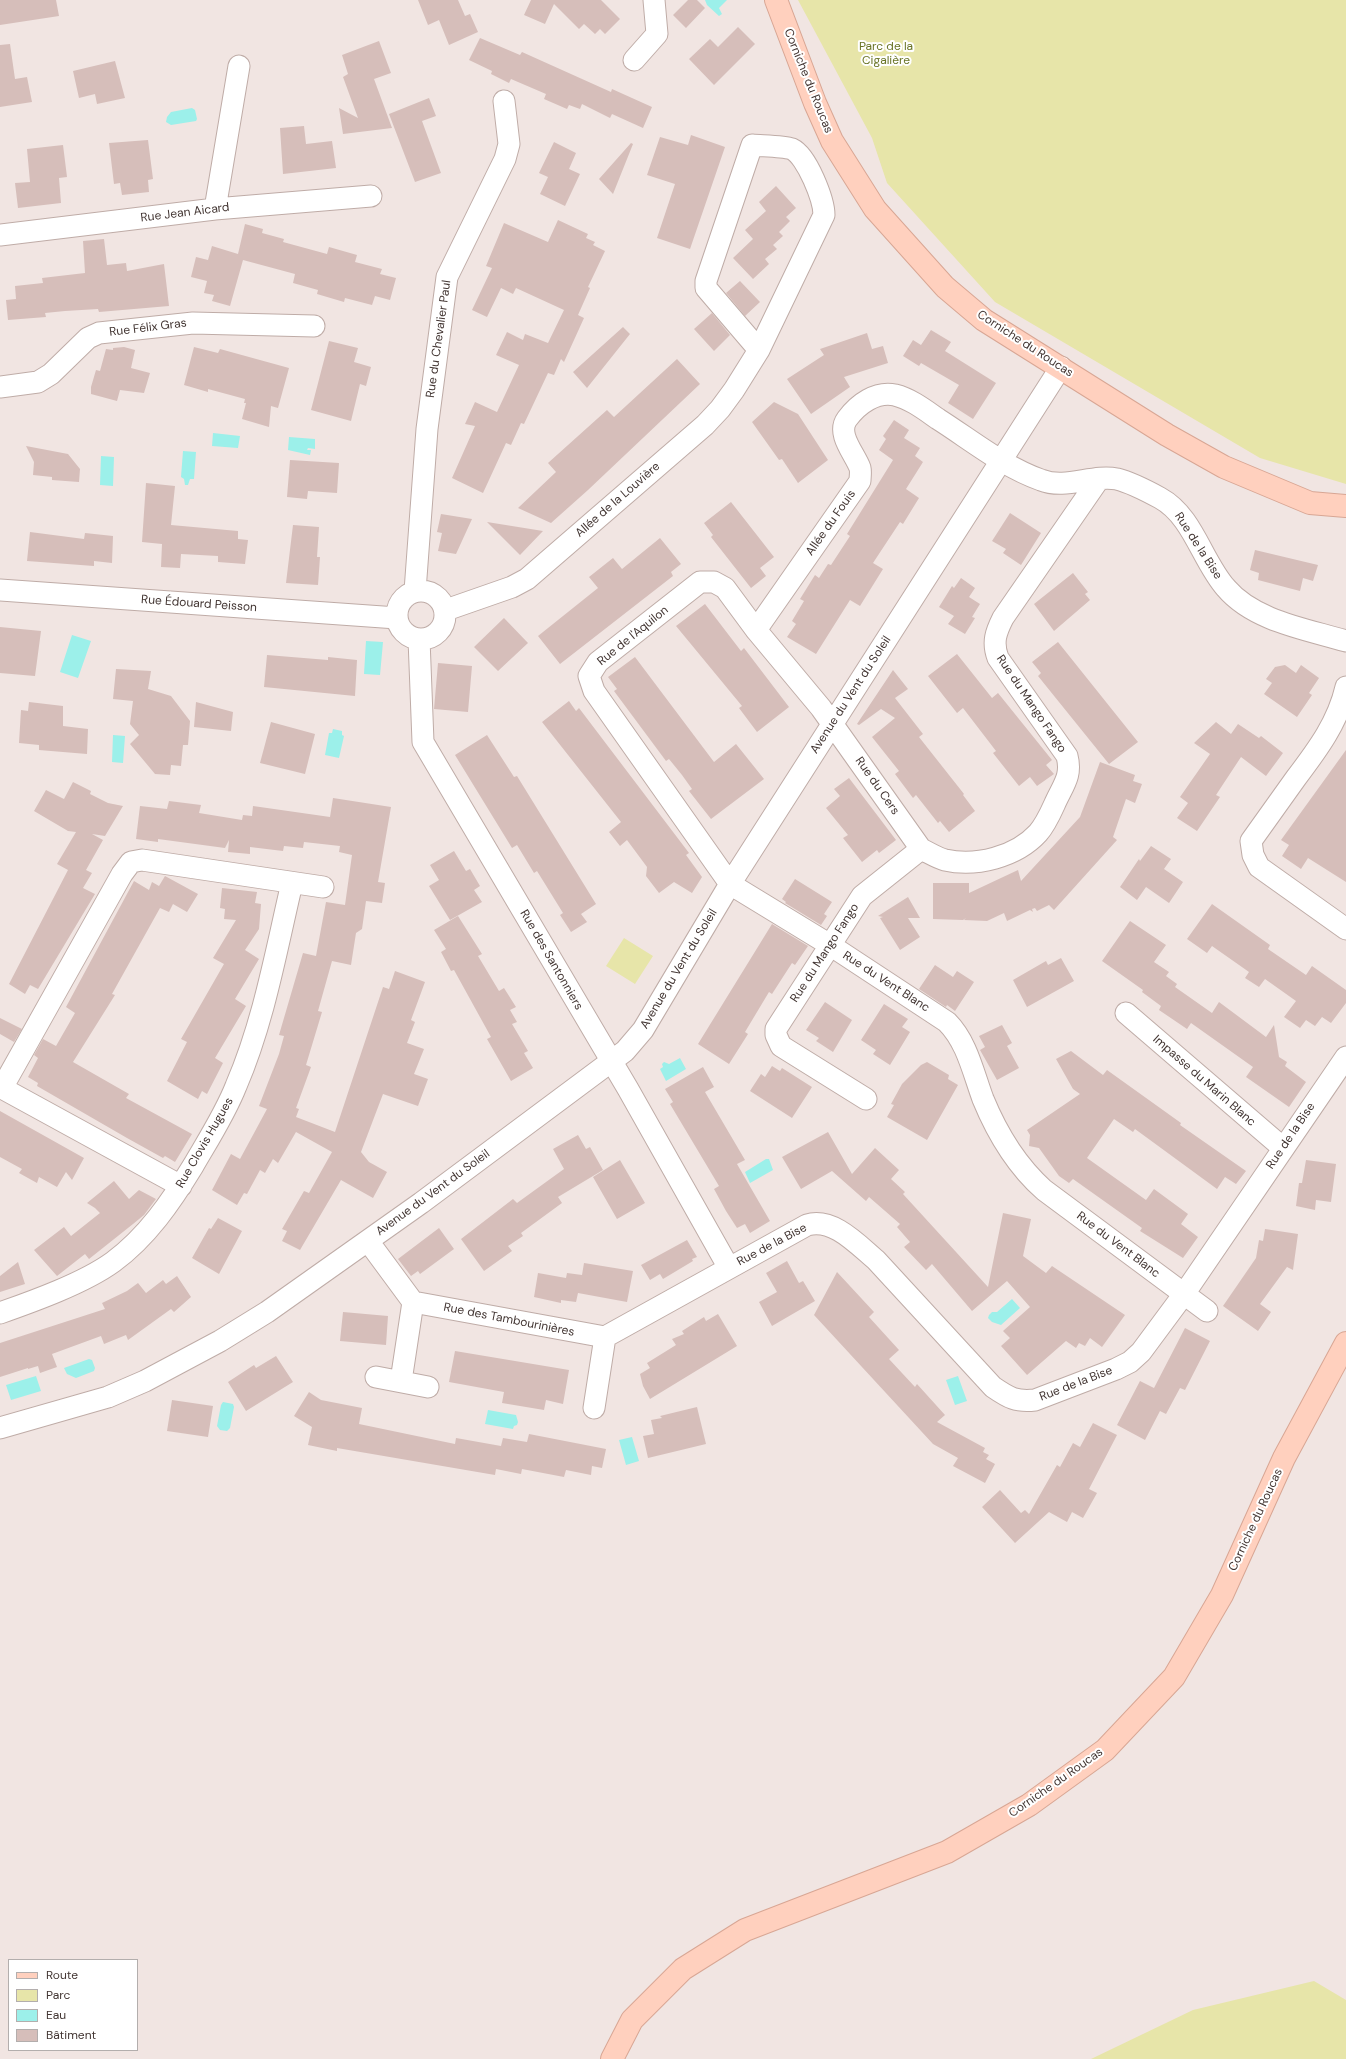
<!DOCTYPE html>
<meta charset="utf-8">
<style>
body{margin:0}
#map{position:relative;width:1346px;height:2059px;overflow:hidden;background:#f1e5e2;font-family:"DM Sans",sans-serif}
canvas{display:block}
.legend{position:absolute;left:8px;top:1959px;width:130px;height:92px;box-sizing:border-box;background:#fff;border:1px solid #b3aead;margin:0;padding:5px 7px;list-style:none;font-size:12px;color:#423532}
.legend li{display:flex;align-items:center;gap:8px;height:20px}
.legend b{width:20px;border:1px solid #b3aead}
</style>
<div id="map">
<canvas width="1346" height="2059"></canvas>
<ul class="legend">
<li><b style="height:5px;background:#ffd0be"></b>Route</li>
<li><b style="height:11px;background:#e7e5a9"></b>Parc</li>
<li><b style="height:11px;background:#9cf0ea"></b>Eau</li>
<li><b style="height:11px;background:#d6beba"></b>Bâtiment</li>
</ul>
</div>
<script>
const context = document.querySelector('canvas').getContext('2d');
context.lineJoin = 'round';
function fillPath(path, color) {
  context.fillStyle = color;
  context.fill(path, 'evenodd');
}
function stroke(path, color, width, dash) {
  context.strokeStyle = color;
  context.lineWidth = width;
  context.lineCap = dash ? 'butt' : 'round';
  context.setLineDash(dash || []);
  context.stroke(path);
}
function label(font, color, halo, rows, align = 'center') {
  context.font = font + ' "DM Sans",sans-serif';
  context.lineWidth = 4;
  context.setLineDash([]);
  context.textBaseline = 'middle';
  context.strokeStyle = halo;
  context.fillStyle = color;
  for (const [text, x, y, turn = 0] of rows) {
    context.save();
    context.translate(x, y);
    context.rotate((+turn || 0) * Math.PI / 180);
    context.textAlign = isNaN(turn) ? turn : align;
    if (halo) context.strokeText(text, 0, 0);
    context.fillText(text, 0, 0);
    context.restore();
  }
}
fillPath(new Path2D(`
 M798,0H1346V484L1260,458L995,302L887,183L872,138Z
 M624,938L653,956L635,984L606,966Z
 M1314,1981L1346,2000V2059H1091L1193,2010Z`), '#e7e5a9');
fillPath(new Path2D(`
 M705,0H727L719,8L722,14L719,16L707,5Z
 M192,108L195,110L197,119L196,121L171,125L166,122L167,117L171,112Z
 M213,433L240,436L238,448L212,446Z
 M289,437L315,439V449L308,448L307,450H311L310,455L288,450Z
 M183,451L196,452L194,479H190L188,485H185L184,479L181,477Z
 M101,456L114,457L113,486L100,485Z
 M72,635L91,641L78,678L60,672Z
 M366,641L383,642L380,675L364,674Z
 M333,729L342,731V735L344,736L339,758L325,755L329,733H332Z
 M113,735L125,736L123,763L112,762Z
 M680,1058L686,1069L666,1081L660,1069L663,1067L662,1064L664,1062L669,1064Z
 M766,1159H769L773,1170L750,1183L745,1172Z
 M1012,1299L1020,1308L1001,1325L992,1322L988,1318L989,1315L992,1312H997Z
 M89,1359L92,1360L95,1368L94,1371L76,1378L67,1374L64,1368Z
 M36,1376L41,1391L11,1400L6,1385Z
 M958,1376L967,1401L955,1405L946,1380Z
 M223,1402L233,1404L234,1407L230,1428L227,1431L220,1430L217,1426L221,1405Z
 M488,1410L516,1415L518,1422L517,1425L514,1426L513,1429L485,1424Z
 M632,1437L639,1461L626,1465L619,1440Z`), '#9cf0ea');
fillPath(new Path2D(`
 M0,0H56L59,16L0,25Z
 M418,0H458L465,16L470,14L478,32L449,45L439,20L428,25Z
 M531,0H601L620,19L605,34L600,29L595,34L584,24L579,29L554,4L545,24L524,15Z
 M688,0H697L705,8L686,28L673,15Z
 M738,27L755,44L714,85L689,59L710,39L718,47Z
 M480,38L520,55L522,52L611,92L612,89L652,107L643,128L612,114L610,118L582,104L580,109L569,105L567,109L544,99L546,94L511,79L509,83L491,74L492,71L469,60Z
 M379,41L391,73L374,79L392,128L343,134L339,108L358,118L343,77L348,74L342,55Z
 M10,44L15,79L27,77L32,102L0,107V45Z
 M115,61L125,98L97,104L95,94L79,98L73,71Z
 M429,98L436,116L422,121L441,173L415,182L389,114Z
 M304,126L306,144L332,141L336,168L283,174L280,128Z
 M691,135L725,147L690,249L657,238L675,184L647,175L660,137L688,145Z
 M148,140L153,179L148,180L149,192L122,195L120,183L114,184L109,143Z
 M554,142L576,153L569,169L580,174L565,206L540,194L548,177L539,173Z
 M631,143L633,144L613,194L599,179Z
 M63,145L67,177L59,178L61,203L18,208L15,183L30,182L27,149Z
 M776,186L796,208L786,217L790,221L779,232L783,236L773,245L777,249L765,259L769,264L753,279L733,258L753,239L745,230L766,211L759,202Z
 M558,220L588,234L586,238L595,242L593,245L605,251L588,287L590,288L578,315L584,318L564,362L561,359L554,375L548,373L524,424L521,423L511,445L506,443L483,493L452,478L475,426L465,424L475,402L497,412L519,365L496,355L507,332L523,340L525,334L548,343L564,310L516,288L513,294L501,288L487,317L472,310L492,268L486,266L504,223L548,242Z
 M245,224L263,229L262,233L284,239L283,242L327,254L329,247L357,255L355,262L382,269L380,274L396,278L390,300L375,296L372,305L345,298L344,302L317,294L318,290L293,283L295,274L243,260L230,306L212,301L214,295L204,293L207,281L191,277L196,257L208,260L212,246L238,254Z
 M104,239L107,265L126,263L127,271L164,264L169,306L99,312L98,309L65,311L45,313L46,317L8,320L6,300L16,299L15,286L43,283L42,278L85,273L83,241Z
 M740,281L760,302L745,316L726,293Z
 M712,313L730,335L714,351L694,329Z
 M623,327L630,334L587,388L573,372Z
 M931,330L951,342L945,351L996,383L973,419L948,403L959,385L921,363L919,366L903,356L913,340L921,345Z
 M867,333L872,349L883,346L888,363L844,377L850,387L811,414L787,379L824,355L820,349Z
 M329,341L358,348L354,362L371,367L366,386L360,384L351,421L311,410Z
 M124,347L135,350L131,368L150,373L144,393L120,390L117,401L91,394V387L96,370L100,371L106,349L113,350V348Z
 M194,347L218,353L220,349L289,368L278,408L271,406L269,427L242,419L246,403H244L245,399L208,389V392L184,385Z
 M677,359L700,384L588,490L551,523L518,508L556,472L548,463L607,410L614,417Z
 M774,402L798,414L828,460L798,483L782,459L779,460L752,422Z
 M894,420L909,430L904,438L920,448L915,456L923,462L906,489L919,498L903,524L900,522L873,563L883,569L860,606L850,600L816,654L787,637L796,624L792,621L804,601L800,599L815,575L819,578L828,564L831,565L850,536L847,534L893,460L879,450L886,439L883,436Z
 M26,446L68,454L80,469L79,482L52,480V477L33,475L34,462Z
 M290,460L339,463L337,493L308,491L307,499L287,497Z
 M146,483L175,486L171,525L238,531V539L248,540L245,564L218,562V556L181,554L180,568L161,567L162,544L142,542Z
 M731,502L774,557L760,568L766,576L751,588L711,537L713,535L704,523Z
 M1010,513L1041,533L1021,565L1003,553L1006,549L992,541Z
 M441,514L472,519L456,554L438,551L442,533L437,532Z
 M487,522L543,531L520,555Z
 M293,525L319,527L317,557H320L318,585L286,583Z
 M30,532L84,539L85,533L113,536L112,563L94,561V566L27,561Z
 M660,538L681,564L671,572L673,576L560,664L538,636L598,588L589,577L613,558L622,569Z
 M1255,550L1318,565L1313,581L1303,578L1300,591L1258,580L1259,573L1250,570Z
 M1073,573L1088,592L1085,594L1090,600L1054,631L1034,604Z
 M961,578L975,588L969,597L980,604L972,617L975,618L965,634L948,624L954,616L939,607L952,586L954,588Z
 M705,604L741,651L744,648L789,707L757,732L739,708L742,706L676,626Z
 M504,618L528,643L498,671L474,647Z
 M0,627L41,631L35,676L0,673Z
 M1058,642L1138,742L1109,764L1038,676L1041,673L1032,662Z
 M957,654L992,698L998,693L1052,760L1046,765L1054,774L1037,786L1030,777L1019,786L993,753L996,751L963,708L957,713L928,676Z
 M267,655L328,660V657L357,660L355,696L264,687Z
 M635,657L714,762L736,744L764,779L711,819L689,791L692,789L682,775L669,759L666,761L614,691L617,689L608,677Z
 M438,663L472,666L468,712L434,709Z
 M1285,665L1296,673L1301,665L1319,678L1309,693L1312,695L1297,717L1264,694L1272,683L1266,679L1275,667Z
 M116,669L151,671L148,689L171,696L190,721L188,745H183L181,766L171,765L170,775L155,774L130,744L139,735L130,724L133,701L113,699Z
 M893,670L908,689L895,698L923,734L919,737L964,794L963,795L975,811L949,832L940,821L938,823L916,795L913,798L895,774L899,771L872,737L895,718L881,709L859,725L857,724Z
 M569,701L576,711L579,708L689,853L686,855L702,877L692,893L674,882L659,893L646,876L647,867L627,840L620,846L609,832L621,822L542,722Z
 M29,702L63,706V726L88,729L87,754L39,750V745L19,743L21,710L28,711Z
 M196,702L233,712L231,731L194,727Z
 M271,722L315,734L305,774L260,763Z
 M1216,722L1231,734L1238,724L1259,738L1261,736L1283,753L1266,776L1241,757L1216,795L1220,797L1197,831L1177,818L1188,803L1180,797L1210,754L1194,743Z
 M487,735L514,777L517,776L596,904L581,914L587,922L571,932L560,915L563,913L537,871L534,873L517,845L512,848L455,755Z
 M1346,750V882L1308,858L1301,869L1282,856L1289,845L1281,840Z
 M1100,762L1135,775L1133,781L1142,784L1135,803L1126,799L1113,837L1117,840L1054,910L1049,905L1037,911L1035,908L1032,909L1033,912L1030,910L1007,921L1004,913L987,921L964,920L966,918L963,920L933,919V883H969V893L1018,870L1021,881L1080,817Z
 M849,778L896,840L879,853L877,850L862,862L843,838L848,835L826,808L840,796L834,789Z
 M73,782L91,791L90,794L108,803L123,806L105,836L92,834L103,840L86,870L92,873L83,888L95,894L38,989L30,985L25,994L9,984L68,870L57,864L76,832L68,831L34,811L46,790L64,799Z
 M333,798L391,807L378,882L385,883L382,903L366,901L362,929L356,933L351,965L332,961L318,1011L322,1012L306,1065L311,1067L296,1108L299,1109L296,1117L335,1132L383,987L389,989L395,971L425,982L411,1020L415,1022L407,1043L424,1049L414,1074L428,1079L418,1106L383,1094L361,1152L369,1162L387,1172L373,1198L341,1180L300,1250L282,1241L287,1231L282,1229L304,1191L309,1193L332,1152L296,1132L278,1163L273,1159L265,1173L260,1170L247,1194L244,1193L237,1205L212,1190L231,1154L240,1159L267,1109L259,1106L279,1054L284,1036L279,1035L303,953L316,956L326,902L345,905L352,855L339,852L340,846L304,842L303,848L284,846L283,851L250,847V854L228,852L229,840L225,848L158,839V842L136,839L140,806L167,809L169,801L201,805L199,813L242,820L243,815L252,816L253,806L330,817Z
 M1151,846L1171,859L1164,869L1183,882L1169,903L1146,887L1137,900L1120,887L1139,859L1140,861Z
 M454,851L466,871L470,869L480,886L474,890L482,902L450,920L429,886L439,880L430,865Z
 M165,876L198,894L187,912L173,904L169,912L160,908L112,994L115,995L73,1062L129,1094L126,1098L192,1134L175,1162L165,1156L163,1158L127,1138L37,1086L38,1083L28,1077L38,1058L34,1055L43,1039L56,1046L75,1013L66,1007L134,881L149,890L152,882L159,886Z
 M795,879L832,902L824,914L827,916L821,925L785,903L786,902L782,899Z
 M222,888L257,892L255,903L261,904L259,929L245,950L259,959L235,999L246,1006L215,1058L223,1063L207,1094L202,1091L198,1099L167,1081L187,1042L181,1039L224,964L213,958L236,920L224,919L225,909L220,908Z
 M908,897L920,918H908L920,937L900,950L880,918L883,917L878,916Z
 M1212,904L1270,945L1268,949L1306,975L1312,966L1346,990V1003L1331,1023L1322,1017L1315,1026L1306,1020L1300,1028L1284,1017L1296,1001L1265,979L1259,987L1245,978L1249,972L1212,946L1207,953L1187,939Z
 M458,916L482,954L478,956L499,991L504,988L516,1007L510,1010L517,1022L512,1024L528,1051L524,1053L533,1068L511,1081L487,1039L491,1037L454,970L451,971L441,952L446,949L434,930Z
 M1130,921L1166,945L1154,962L1169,972L1166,976L1177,984L1175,987L1212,1013L1219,1002L1266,1037L1274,1025L1279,1057L1287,1062L1285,1066L1306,1082L1289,1107L1246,1077L1253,1067L1191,1023L1187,1029L1159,1010L1161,1006L1142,992L1143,990L1102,961Z
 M772,924L808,946L795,965L792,963L772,994L769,992L745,1032L748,1034L729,1064L698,1044Z
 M1061,958L1074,981L1027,1007L1013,980L1046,961L1048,965Z
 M935,965L953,977L957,971L974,982L955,1011L947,1005L946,1007L919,989Z
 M825,1002L852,1020L833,1052L816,1041L819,1038L806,1030Z
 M884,1004L908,1019L902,1027L910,1032L890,1065L873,1054L876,1050L861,1040Z
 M0,1018L22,1029L14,1042L0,1034Z
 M1002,1025L1012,1043L1007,1046L1019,1068L997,1080L980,1050L985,1047L979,1036Z
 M1071,1051L1103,1075L1107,1070L1181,1123L1180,1125L1246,1171L1236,1184L1225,1177L1217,1189L1135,1129L1133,1132L1114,1119L1087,1158L1146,1200L1154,1189L1188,1214L1181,1224L1198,1237L1183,1258L1140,1231L1142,1228L1073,1179L1069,1183L1059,1176L1039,1148L1029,1146L1030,1135L1027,1130L1080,1094L1073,1089L1056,1059Z
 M927,1062L949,1075L948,1079L958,1085L927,1140L887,1117L894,1105L891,1104L902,1084L921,1065Z
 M772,1066L780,1071L782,1068L812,1087L792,1118L750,1091L761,1074L765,1077Z
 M703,1067L714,1087L705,1092L745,1160L737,1164L770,1221L750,1233L745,1224L737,1228L726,1211L714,1189L719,1186L670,1104L673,1102L665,1089Z
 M0,1111L84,1158L72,1180L66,1172L57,1187L39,1177L37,1183L19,1173L22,1169L0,1157Z
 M828,1132L852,1174L875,1148L899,1170L891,1179L905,1192L903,1194L988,1287L1003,1213L1031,1219L1023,1256L1046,1273L1052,1266L1125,1315L1102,1347L1090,1338L1085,1346L1079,1343L1076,1348L1066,1341L1027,1375L1001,1346L1010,1338L1003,1331L1030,1307L1007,1281L972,1311L932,1264L926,1270L904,1247L910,1242L897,1227L900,1224L869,1197L866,1201L832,1171L801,1189L782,1157Z
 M578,1135L586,1149L590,1147L603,1170L558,1197L562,1203L521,1233L523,1236L508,1246L512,1251L484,1271L461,1239L513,1199L517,1203L564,1169L553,1149Z
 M620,1160L645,1203L617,1219L593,1177Z
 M1306,1160L1336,1164L1331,1202L1316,1200L1315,1210L1296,1206L1299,1183H1302Z
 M114,1181L129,1199L139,1190L156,1199L144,1215L133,1224L89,1259L85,1254L57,1276L34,1250L64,1227L71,1236L100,1213L95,1208L87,1203Z
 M218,1218L242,1231L219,1274L192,1258L209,1228L211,1229Z
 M439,1228L454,1249L420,1274L418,1271L411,1276L398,1259Z
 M1265,1229L1298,1234L1293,1270L1287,1267L1260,1304L1271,1312L1258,1331L1223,1306L1256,1258L1259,1240L1263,1241Z
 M687,1240L697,1257L692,1259L693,1261L663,1279L660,1274L650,1280L641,1265Z
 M787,1261L799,1283L803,1281L815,1301L772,1326L759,1302L777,1292L766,1273Z
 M18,1262L25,1284L0,1292V1276Z
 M584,1263L633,1271L627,1302L578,1293L576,1302L561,1300V1303L534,1297L538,1273L566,1278L567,1273L582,1275Z
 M837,1272L874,1312L869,1317L899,1350L889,1359L915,1387L917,1384L945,1415L937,1422L985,1448L983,1452L989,1455L986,1459L995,1464L985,1483L953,1466L958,1458L933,1444L814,1315Z
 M177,1276L191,1297L174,1312L171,1309L128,1340L126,1335L104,1344L101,1336L52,1354L57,1367L40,1373L38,1366L28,1369V1368L0,1377V1343L105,1309L102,1303L127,1291L138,1283L146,1293L163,1280L166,1284Z
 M343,1312L388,1316L386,1345L340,1341Z
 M718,1314L737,1346L650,1399L643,1386L640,1374L650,1368L647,1363L676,1345L672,1339L684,1334L682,1331L704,1317L706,1321Z
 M1185,1328L1210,1341L1185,1390L1180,1388L1166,1414L1160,1411L1145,1440L1117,1425L1140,1381L1154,1388Z
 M455,1351L569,1370L563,1404L546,1400L544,1410L502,1403L504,1392L449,1382Z
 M276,1356L293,1382L246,1411L228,1382L254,1365L256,1368Z
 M309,1392L321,1400L362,1408L359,1424L455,1444L456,1438L501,1446L503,1438L527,1442L529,1434L606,1449L602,1468L592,1466L591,1475L566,1470L564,1477L522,1469L521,1474L496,1469L495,1475L337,1448V1451L308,1445L312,1427L294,1416Z
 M172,1400L213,1406L208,1437L167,1431Z
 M697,1407L706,1444L648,1458L643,1436L654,1434L651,1420L662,1418L660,1416Z
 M1093,1423L1117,1435L1089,1489L1097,1493L1083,1518L1072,1512L1067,1522L1049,1512L1015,1543L982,1507L1000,1490L1021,1513L1025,1510L1029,1514L1057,1465L1060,1467L1073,1443L1080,1447Z`), '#d6beba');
const minor = new Path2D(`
 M634,60L657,34L654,0
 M215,209L239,66
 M0,235L215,209L371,196
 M0,387L38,382L51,374L88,338L99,333L193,323L314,326
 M0,590L397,618
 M397 615a24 24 0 1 1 48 0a24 24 0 1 1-48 0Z
 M415,591L427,429L447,277L505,159L509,144L504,101
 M446,610L512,587L527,579L705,425L720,409L734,390L759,350L824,215C824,200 807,156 792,149C783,146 762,146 752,145L706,281V288L759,350
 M756,630L860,481C860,477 861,472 860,468C855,454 836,434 847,419C858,404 876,391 895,395C911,399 925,410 938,419C971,440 1004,467 1041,480C1066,490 1092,474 1117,479C1129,482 1149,492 1160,498C1193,516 1202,561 1226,588C1254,621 1306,629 1346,641
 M419,639L423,742L628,1089L729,1268
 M1346,687C1338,722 1318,749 1296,778C1281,799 1266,820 1251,841L1253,855L1259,867L1346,929
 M921,849L821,708L756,630L725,588L714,582H700L598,662L589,676L594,691L730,884L830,945L947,1022C967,1042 973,1072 983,1099C997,1133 1017,1166 1044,1190L1207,1311
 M1126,1013L1283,1148
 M0,1087L181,1186
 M2,1088L122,874L131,862L142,860L323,887
 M866,1099L781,1046L776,1035V1029L862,896L921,849C928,852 937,858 945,860C976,867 1016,857 1038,833C1046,824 1051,812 1056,801C1064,784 1072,775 1067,756L998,658C992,642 996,632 1003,618L1099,479
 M368,1241L413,1302L605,1337L807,1225C833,1217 858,1245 876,1260L993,1387C1009,1398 1016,1402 1035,1400L1116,1369L1130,1362L1141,1352L1184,1294L1346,1057
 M0,1313C34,1301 84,1283 113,1262C147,1237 171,1202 193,1166C208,1140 225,1114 236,1086C264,1021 276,951 292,883
 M376,1377L428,1387
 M401,1381L413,1302
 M594,1408L605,1337
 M0,1428L108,1397L145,1381L220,1341L267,1312L421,1203L625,1051L643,1030L730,884L1061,367`);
const secondary = new Path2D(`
 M776,0L815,103L832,141L875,209L945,287L984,320L1167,435L1224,467L1310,503L1346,506
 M612,2059L632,2020L683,1969L745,1930L947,1852L1029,1805L1105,1750L1174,1677L1222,1595L1284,1458L1346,1343`);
stroke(minor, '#bfaca7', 23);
stroke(secondary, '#d8a694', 24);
stroke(minor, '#fff', 21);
stroke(secondary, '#ffd0be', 22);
label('12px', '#697426', '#fff', [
 ["Parc de la",886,47],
 ["Cigalière",886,61]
]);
label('12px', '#423532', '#fff', [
 ["Corniche du Roucas",808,81,68],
 ["Rue Jean Aicard",185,213,-7],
 ["Rue Félix Gras",148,328,-7],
 ["Rue du Chevalier Paul",439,339,-82],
 ["Corniche du Roucas",1025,344,33],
 ["Allée de la Louvière",618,500,-41],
 ["Allée du Fouis",831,523,-55],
 ["Rue de la Bise",1198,546,57],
 ["Rue Édouard Peisson",199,604,4],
 ["Rue de l'Aquilon",633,636,-39],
 ["Avenue du Vent du Soleil",851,695,-57],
 ["Rue du Mango Fango",1031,704,56],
 ["Rue du Cers",877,786,55],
 ["Rue du Mango Fango",825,953,-57],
 ["Rue des Santonniers",551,960,60],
 ["Avenue du Vent du Soleil",679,969,-59],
 ["Rue du Vent Blanc",886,982,33],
 ["Impasse du Marin Blanc",1204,1081,41],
 ["Rue de la Bise",1291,1136,-56],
 ["Rue Clovis Hugues",205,1143,-60],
 ["Avenue du Vent du Soleil",433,1193,-36],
 ["Rue de la Bise",772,1245,-28],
 ["Rue du Vent Blanc",1118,1245,37],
 ["Rue des Tambourinières",509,1320,11],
 ["Rue de la Bise",1076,1384,-21],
 ["Corniche du Roucas",1256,1520,-65],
 ["Corniche du Roucas",1056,1783,-35]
]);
</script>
